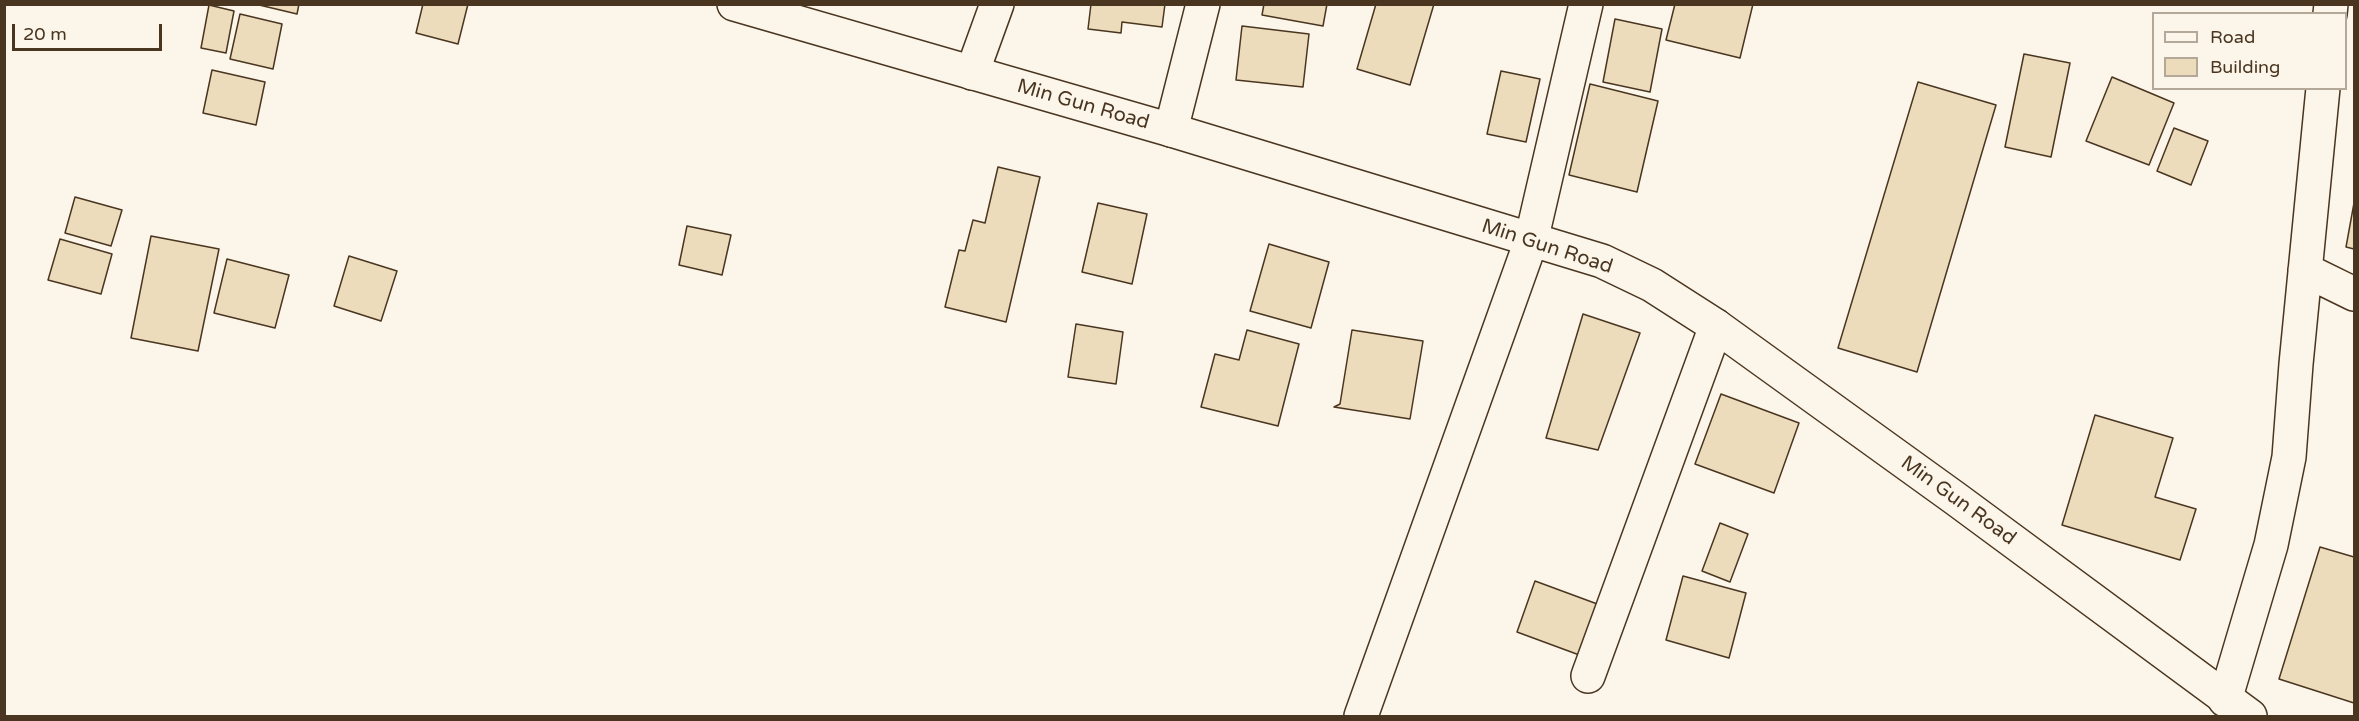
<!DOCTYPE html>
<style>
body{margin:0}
#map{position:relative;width:2359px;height:721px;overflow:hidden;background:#fbf6e9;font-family:"Varela Round",sans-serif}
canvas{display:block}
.frame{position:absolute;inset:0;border:6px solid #4a3520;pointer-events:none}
.legend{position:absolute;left:2152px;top:12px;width:195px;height:78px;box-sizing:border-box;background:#fbf6e9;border:2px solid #b4a999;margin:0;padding:8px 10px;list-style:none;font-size:18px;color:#4a3520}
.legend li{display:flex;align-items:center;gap:12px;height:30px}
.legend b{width:30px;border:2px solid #b4a999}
.scale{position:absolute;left:12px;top:24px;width:150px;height:27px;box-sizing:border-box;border:3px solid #4a3520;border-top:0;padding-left:8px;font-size:18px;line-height:21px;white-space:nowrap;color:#4a3520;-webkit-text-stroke:4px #fbf6e9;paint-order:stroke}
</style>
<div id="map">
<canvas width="2359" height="721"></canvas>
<div class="frame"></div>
<ul class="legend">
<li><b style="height:8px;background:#fbf6e9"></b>Road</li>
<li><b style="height:16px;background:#ecdcbc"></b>Building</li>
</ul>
<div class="scale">20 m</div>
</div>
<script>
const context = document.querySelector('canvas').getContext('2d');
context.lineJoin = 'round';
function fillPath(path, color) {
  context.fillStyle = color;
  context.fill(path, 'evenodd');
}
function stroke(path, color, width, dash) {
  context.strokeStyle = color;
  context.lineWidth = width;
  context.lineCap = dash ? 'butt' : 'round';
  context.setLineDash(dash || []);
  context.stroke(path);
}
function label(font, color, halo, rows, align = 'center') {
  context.font = font + ' "Varela Round",sans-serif';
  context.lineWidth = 4.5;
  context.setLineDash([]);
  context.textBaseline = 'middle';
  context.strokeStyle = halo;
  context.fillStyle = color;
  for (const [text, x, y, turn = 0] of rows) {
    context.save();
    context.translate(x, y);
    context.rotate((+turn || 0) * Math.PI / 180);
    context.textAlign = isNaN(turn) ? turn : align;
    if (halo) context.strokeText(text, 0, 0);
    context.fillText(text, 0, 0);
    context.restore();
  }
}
const building = new Path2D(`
 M255,4H299L297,14Z
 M423,4H468L458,44L416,33Z
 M1091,4H1165L1162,27L1122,22L1121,33L1088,29Z
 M1264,4H1327L1323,26L1262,15Z
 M1376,4H1434L1410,85L1357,69Z
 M1675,4H1753L1740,58L1666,40Z
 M209,5L234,11L226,53L201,48Z
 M240,14L282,24L273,69L230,59Z
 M1615,19L1662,29L1650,92L1603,82Z
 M1242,26L1309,34L1303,87L1236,80Z
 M2024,54L2070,63L2051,157L2005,147Z
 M212,70L265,82L256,125L203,113Z
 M1501,71L1540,79L1526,142L1487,134Z
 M2112,77L2174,103L2149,165L2086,141Z
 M1918,82L1996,105L1917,372L1838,348Z
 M1590,84L1658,101L1637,192L1569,175Z
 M2174,128L2208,141L2191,185L2157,171Z
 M998,167L1040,177L1006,322L945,307L959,250L965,251L973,220L985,223Z
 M75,197L122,210L111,246L65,233Z
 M1098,203L1147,214L1132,284L1082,272Z
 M2354,203V249L2346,247Z
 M687,226L731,235L722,275L679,265Z
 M151,236L219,249L198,351L131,338Z
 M60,239L112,254L101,294L48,280Z
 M1269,244L1329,262L1311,328L1250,311Z
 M349,256L397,271L381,321L334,306Z
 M227,259L289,275L275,328L214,313Z
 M1583,314L1640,333L1598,450L1546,438Z
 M1076,324L1123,332L1116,384L1068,377Z
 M1247,330L1299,344L1278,426L1201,407L1215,354L1239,360Z
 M1352,330L1423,341L1410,419L1334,407L1340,404Z
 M1721,394L1799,423L1774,493L1695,464Z
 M2095,415L2173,438L2155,497L2196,509L2180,560L2062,525Z
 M1720,523L1748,534L1730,582L1702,571Z
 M2320,547L2354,557V703L2279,679Z
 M1683,576L1746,593L1729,658L1666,640Z
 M1535,581L1600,605L1582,656L1517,632Z`);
fillPath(building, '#ecdcbc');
stroke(building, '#4a3520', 1.5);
const minor = new Path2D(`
 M2330,14L2331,4
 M972,73L997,4
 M1171,130L1203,4
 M2305,270L2354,294
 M1588,676L1716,326
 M2225,700L2271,545L2289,457L2296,364L2323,88
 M1361,716L1531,241L1586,4`);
const tertiary = new Path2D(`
 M734,4L1171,130L1602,261L1652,285L1716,326L1956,499L2250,716`);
stroke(minor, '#4a3520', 36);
stroke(tertiary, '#4a3520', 36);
stroke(minor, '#fbf6e9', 33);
stroke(tertiary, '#fbf6e9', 33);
label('20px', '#4a3520', '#fbf6e9', [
 ["Min Gun Road",1083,105,16],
 ["Min Gun Road",1547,247,18],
 ["Min Gun Road",1958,501,36]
]);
</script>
